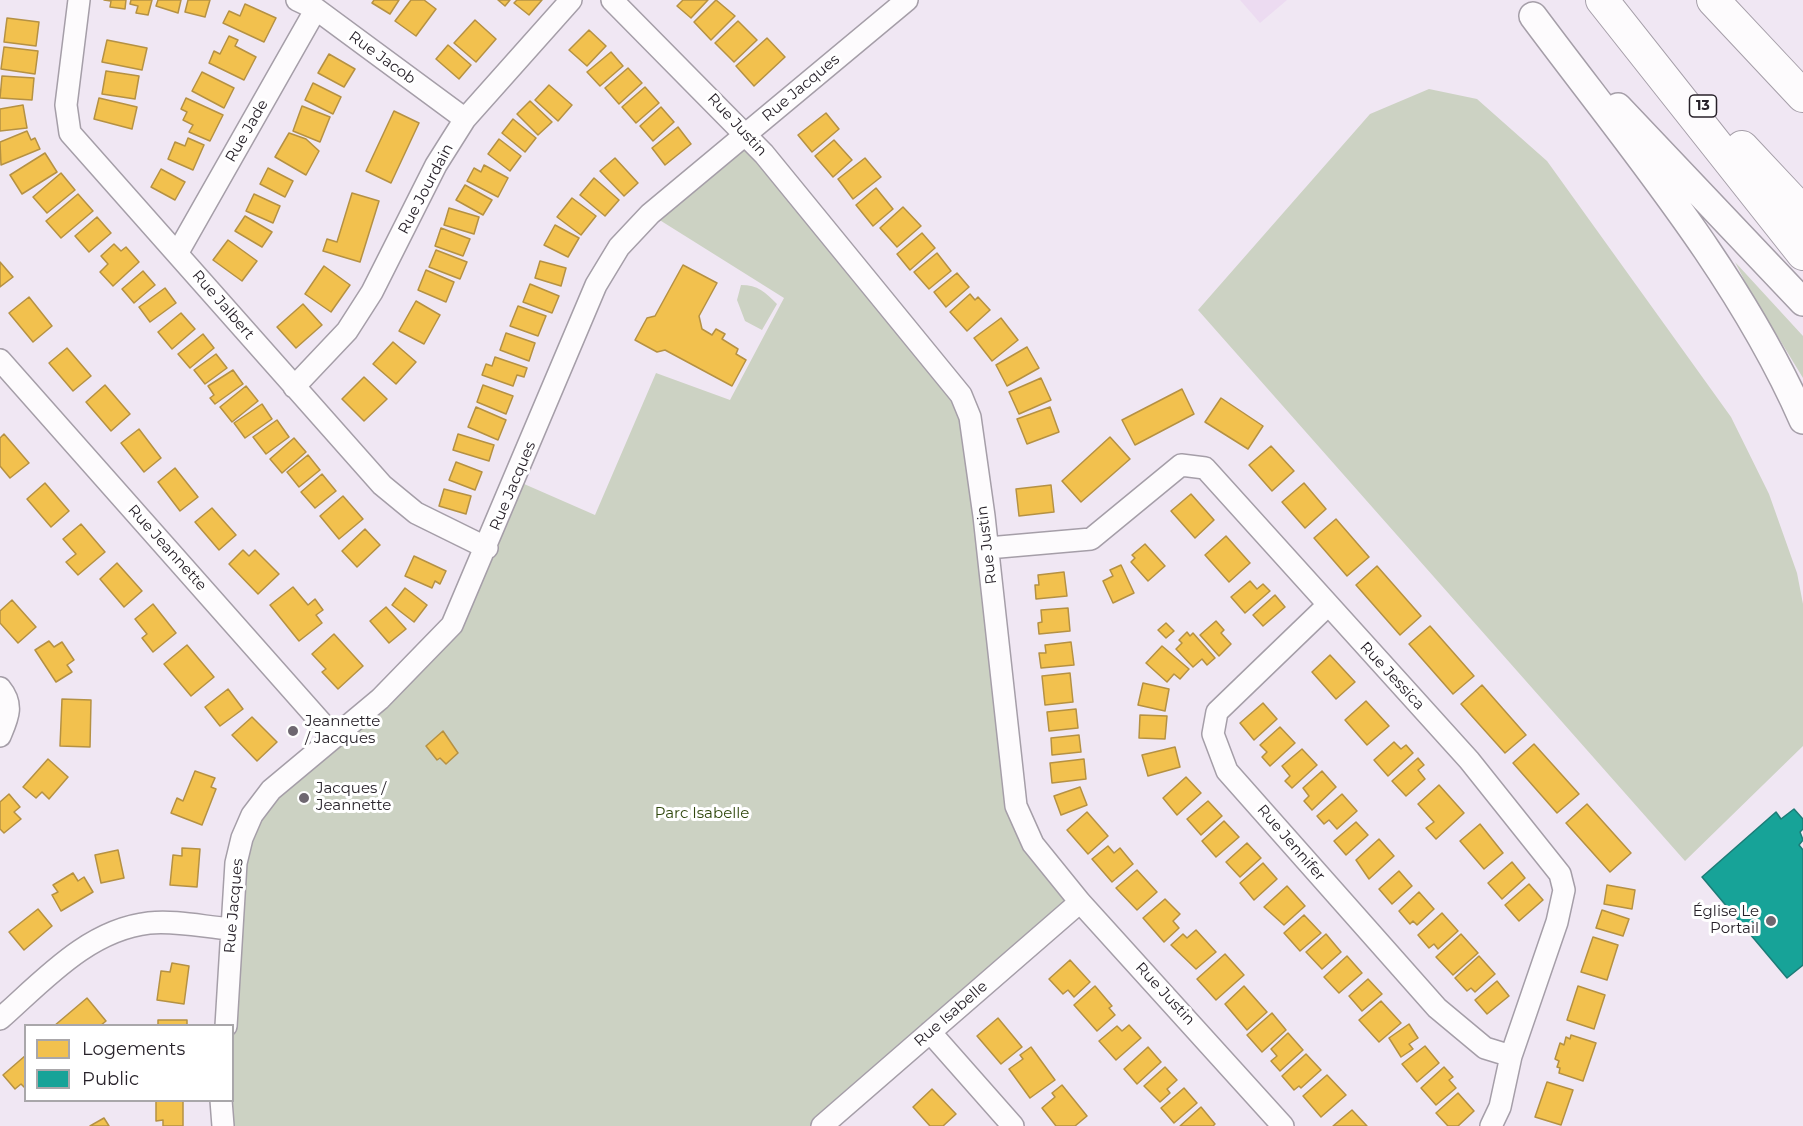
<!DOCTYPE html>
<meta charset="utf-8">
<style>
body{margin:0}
#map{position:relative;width:1803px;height:1126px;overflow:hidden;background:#f0e7f3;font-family:Montserrat,sans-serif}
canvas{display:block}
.legend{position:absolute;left:24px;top:1024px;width:210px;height:78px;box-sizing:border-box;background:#fff;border:2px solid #a9a7aa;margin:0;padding:8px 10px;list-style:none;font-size:18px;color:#28222a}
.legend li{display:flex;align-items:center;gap:12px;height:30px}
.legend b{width:30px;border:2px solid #a9a7aa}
</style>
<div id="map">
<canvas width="1803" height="1126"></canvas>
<ul class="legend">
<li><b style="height:16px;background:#f2c14e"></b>Logements</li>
<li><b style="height:16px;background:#17a398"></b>Public</li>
</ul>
</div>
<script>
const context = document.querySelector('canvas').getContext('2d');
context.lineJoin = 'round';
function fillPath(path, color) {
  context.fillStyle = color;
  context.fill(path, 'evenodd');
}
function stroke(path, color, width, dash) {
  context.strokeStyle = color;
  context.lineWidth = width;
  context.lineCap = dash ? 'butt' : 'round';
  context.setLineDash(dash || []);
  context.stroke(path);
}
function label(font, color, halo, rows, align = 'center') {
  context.font = font + ' Montserrat,sans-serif';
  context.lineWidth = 6;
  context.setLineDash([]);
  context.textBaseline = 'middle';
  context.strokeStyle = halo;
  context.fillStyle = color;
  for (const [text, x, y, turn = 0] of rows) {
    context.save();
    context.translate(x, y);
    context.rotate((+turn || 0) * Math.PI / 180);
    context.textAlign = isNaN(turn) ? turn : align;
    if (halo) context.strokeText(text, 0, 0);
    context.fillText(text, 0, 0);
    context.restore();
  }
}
fillPath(new Path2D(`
 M1240,0H1287L1260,23Z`), '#ecdbf1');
fillPath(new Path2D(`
 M1429,89L1477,99L1547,161L1731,417L1769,494L1797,573L1803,604V746L1685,861L1198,310L1370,114Z
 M744,131L959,409L1016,806L1080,902L822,1126H223L221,1101L232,1100V1026L226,1025L252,815L452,625L515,480L595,515L656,373L730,400L784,298L650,214Z
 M1735,262L1803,336V378L1750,291Z
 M741,285C758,285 765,292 777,304L762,330L745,321L737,300Z`), '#ccd2c3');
const homes = new Path2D(`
 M104,0H126L125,9L110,7L111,1Z
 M131,0H152L148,15L136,13L138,6L130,4Z
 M158,0H181L178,13L156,6Z
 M188,0H210L205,17L185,12Z
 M374,0H399L390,14L372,3Z
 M411,0H424L436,9L416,36L395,21Z
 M498,0H510L505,6Z
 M517,0H542L529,15L514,3Z
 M683,0H708L691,18L677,6Z
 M716,0L735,16L711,40L694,22Z
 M245,4L276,18L264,42L223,23L229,11L240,16Z
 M7,18L39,22L36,46L4,42Z
 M475,20L496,39L476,62L454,43Z
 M738,21L757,40L734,62L715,43Z
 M589,30L606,46L587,66L569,50Z
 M229,36L238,40L235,46L256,57L244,80L209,63L214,51L220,54Z
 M767,38L785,57L754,86L736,66Z
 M107,40L147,48L142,70L102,62Z
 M448,45L471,65L459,79L436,59Z
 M4,47L38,51L35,74L1,69Z
 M611,52L623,66L600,86L587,72Z
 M329,54L355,69L344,87L318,73Z
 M628,68L642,83L619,104L605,88Z
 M106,71L139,76L135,99L102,94Z
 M202,72L234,88L224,108L192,91Z
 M2,76L34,78L32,100L0,98Z
 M313,83L341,97L333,114L305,100Z
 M549,85L572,105L558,121L535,100Z
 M645,87L659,103L636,123L622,107Z
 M99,98L137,107L132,129L94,119Z
 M186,98L223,115L210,141L189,132L193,125L183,120L187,112L181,109Z
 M530,101L552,122L538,135L517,114Z
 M23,105L27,128L0,131V109Z
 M302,106L330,117L320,142L293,131Z
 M661,107L674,122L653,141L640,126Z
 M394,111L419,123L391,183L366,171Z
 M826,113L839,129L812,152L798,135Z
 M513,119L536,138L525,152L502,133Z
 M678,127L691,144L665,165L652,148Z
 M27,131L31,140L35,138L40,149L1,165L0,142Z
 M289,133L306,139L319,151L306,175L275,157Z
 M188,138L204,145L193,170L168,159L175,142L185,146Z
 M499,139L521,156L510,171L488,154Z
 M834,140L852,160L833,177L815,156Z
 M45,153L57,172L22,194L10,175Z
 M615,158L638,183L624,196L600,171Z
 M865,158L881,177L853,199L838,179Z
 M484,165L508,178L498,197L467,181L474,168L481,172Z
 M268,168L293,181L285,197L260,184Z
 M161,169L185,182L175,200L151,187Z
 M61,173L75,190L47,213L33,197Z
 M594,178L619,200L605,216L580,195Z
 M465,185L492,200L483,215L456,200Z
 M876,188L893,209L873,226L856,205Z
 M352,193L379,201L360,262L323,251L327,239L337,242Z
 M78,194L93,211L61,238L46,221Z
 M254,194L280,206L273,223L246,211Z
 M572,198L596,216L581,235L557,217Z
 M903,207L921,226L897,247L880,228Z
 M449,208L479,217L474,234L444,225Z
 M245,216L272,232L262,247L235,231Z
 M97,217L111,233L89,252L75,236Z
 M555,225L579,238L568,257L544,245Z
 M441,228L470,239L463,256L435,246Z
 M922,233L935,248L910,270L897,254Z
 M228,240L257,261L242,281L213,260Z
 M114,244L121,251L126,247L139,262L113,286L100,272L108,264L101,256Z
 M436,250L467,262L460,279L429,267Z
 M937,253L951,271L929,289L914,272Z
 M540,261L566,268L561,286L535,278Z
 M0,262L13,277L0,287Z
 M683,265L717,283L699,316L702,329L712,335L716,329L725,334L722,339L738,349L736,354L746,360L732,386L665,350L657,352L635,340L647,318L655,316Z
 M324,266L350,285L331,312L305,294Z
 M426,270L454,282L446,302L418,290Z
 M143,271L155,285L134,303L122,289Z
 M957,273L969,287L946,307L934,292Z
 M530,284L559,296L552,313L523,302Z
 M165,288L176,303L150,322L139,307Z
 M970,294L975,300L978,297L990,310L967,331L950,312Z
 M29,297L52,326L33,342L9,313Z
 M416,301L440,315L424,344L399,331Z
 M303,304L322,325L296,348L277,327Z
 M518,306L546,316L538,336L510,326Z
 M181,313L195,329L172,349L158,332Z
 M1001,318L1018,340L992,361L974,338Z
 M506,333L535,343L529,361L500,350Z
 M203,334L214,348L190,368L178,354Z
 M393,342L416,362L396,384L373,364Z
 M1027,347L1039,368L1007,386L996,365Z
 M67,348L91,376L73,391L49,363Z
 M216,354L227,368L205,384L194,370Z
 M495,357L527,368L524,377L517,375L513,386L482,375L486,364L492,366Z
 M233,370L243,384L215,404L210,398L214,395L208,386Z
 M364,377L387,399L364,421L342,399Z
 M1041,378L1051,400L1019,414L1009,392Z
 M105,385L130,414L111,431L86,402Z
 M483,385L513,396L506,414L477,402Z
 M246,386L258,401L232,422L220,407Z
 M1182,389L1194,414L1135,445L1122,420Z
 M1221,398L1263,426L1248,449L1205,422Z
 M262,404L272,419L245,438L234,423Z
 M476,407L506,420L498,440L468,427Z
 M1050,407L1059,432L1027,444L1017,419Z
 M277,420L289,437L266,454L253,437Z
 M139,429L161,458L144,472L121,443Z
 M4,434L29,463L10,478L0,466V438Z
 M458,434L494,445L489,461L453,450Z
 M1110,437L1130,459L1081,502L1062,481Z
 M294,438L306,452L282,473L270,459Z
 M1271,446L1294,471L1272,491L1249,465Z
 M308,455L320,470L299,487L287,472Z
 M456,462L482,472L475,490L449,480Z
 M175,468L198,497L180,511L158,482Z
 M322,474L336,491L315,508L301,492Z
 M45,483L69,511L51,527L27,499Z
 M1304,483L1326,509L1305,528L1282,502Z
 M1051,485L1054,512L1019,516L1016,489Z
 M444,489L471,496L466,514L439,506Z
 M1191,494L1214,520L1195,538L1171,511Z
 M343,496L363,519L339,539L320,516Z
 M212,508L236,535L219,550L195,522Z
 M1336,519L1369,557L1347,576L1314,538Z
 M81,524L105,552L78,575L66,562L76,554L63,539Z
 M365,529L380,545L357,567L342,551Z
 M1226,536L1250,563L1229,582L1205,555Z
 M1145,544L1165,566L1148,581L1131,562L1135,558L1132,555Z
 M243,550L249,556L255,550L279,574L258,594L229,564Z
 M414,556L446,571L440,584L435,581L432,588L405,576Z
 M117,563L142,591L124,607L100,579Z
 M1121,565L1134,593L1113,603L1103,581L1113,576L1110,570Z
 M1377,566L1421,616L1400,635L1356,585Z
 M1064,572L1067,596L1036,599L1035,585H1039L1038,575Z
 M1250,581L1257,589L1263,584L1270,591L1245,613L1231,597Z
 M293,587L308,605L315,599L323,610L316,615L322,623L299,641L270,605Z
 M405,588L427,605L414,622L392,605Z
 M1275,595L1285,607L1263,626L1253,615Z
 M12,600L36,627L18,643L0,623V611Z
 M153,604L176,633L153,652L142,638L147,634L135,619Z
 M386,607L406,629L389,643L370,621Z
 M1068,608L1070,631L1039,634L1038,623L1042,622L1041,610Z
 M1216,621L1224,630L1221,633L1231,644L1219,656L1200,635Z
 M1166,623L1174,631L1166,638L1158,630Z
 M1430,626L1474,676L1453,694L1409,644Z
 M1187,632L1190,636L1193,633L1215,658L1207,665L1202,659L1193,667L1176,649L1182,643L1179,640Z
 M334,634L363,666L338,689L322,672L326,669L312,654Z
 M49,641L54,647L62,642L74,660L67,665L72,672L56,682L35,650Z
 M1071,642L1074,665L1041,668L1039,653H1046L1045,645Z
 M187,645L214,677L191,696L164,664Z
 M1162,646L1189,669L1180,679L1174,674L1167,682L1146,663Z
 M1330,655L1355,682L1336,699L1312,672Z
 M1070,673L1073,702L1045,705L1042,676Z
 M1143,683L1169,689L1165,711L1138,705Z
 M1482,685L1526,735L1505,753L1461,704Z
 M228,689L243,709L220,726L205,707Z
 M62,699L91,700L90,747L60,746Z
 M1366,701L1389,726L1367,745L1345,720Z
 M1263,703L1277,719L1254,740L1240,723Z
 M1076,709L1078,728L1049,731L1047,712Z
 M1140,715L1167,716L1165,739L1139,738Z
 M252,717L277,742L257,761L232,735Z
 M1280,727L1295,743L1270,766L1262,757L1267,752L1260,745Z
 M443,731L458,753L446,764L440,758L437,760L426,746Z
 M1079,735L1081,752L1052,755L1051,738Z
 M1394,742L1401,749L1406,745L1413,753L1388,776L1374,760Z
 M1534,744L1579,794L1557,813L1513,763Z
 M1175,747L1180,767L1148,776L1142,755Z
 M1302,749L1317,765L1292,788L1285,781L1290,776L1282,766Z
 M1418,758L1424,765L1418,770L1425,779L1406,796L1392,781Z
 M48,759L68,777L49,799L42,792L36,798L23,787Z
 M1084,759L1086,779L1052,783L1050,763Z
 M195,771L215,778L211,787L216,789L202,825L171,813L177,798L183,801Z
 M1322,771L1336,787L1312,810L1304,801L1309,796L1303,788Z
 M1186,777L1201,793L1177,815L1163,798Z
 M1439,785L1464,813L1436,839L1426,828L1434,822L1418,804Z
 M1080,787L1087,805L1061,815L1054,796Z
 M9,794L20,807L14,812L21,819L4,833L0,829V802Z
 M1342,794L1357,811L1337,829L1329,820L1324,824L1317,816Z
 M1208,801L1222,816L1201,835L1187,819Z
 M1587,804L1631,853L1610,872L1566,823Z
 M1087,812L1108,836L1088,854L1067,830Z
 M1224,821L1239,837L1216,857L1202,841Z
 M1356,822L1368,835L1346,855L1334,841Z
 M1480,824L1503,853L1484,869L1460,841Z
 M1379,839L1394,856L1369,879L1356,860Z
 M1247,843L1261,858L1240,877L1226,862Z
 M1108,846L1114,853L1120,848L1133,864L1112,882L1092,859Z
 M182,848L200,849L197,887L170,885L173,855L182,856Z
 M118,850L124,878L101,883L95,855Z
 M1512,862L1525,878L1502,899L1488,883Z
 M1263,863L1277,879L1254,900L1240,883Z
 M1137,870L1157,892L1137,910L1116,888Z
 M1399,871L1412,886L1392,904L1379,889Z
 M73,873L78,881L84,877L93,892L61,911L52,895L58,892L53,885Z
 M1529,884L1543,900L1519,921L1505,905Z
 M1607,885L1635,890L1632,909L1604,904Z
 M1287,886L1305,906L1284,925L1264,907Z
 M1419,892L1434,909L1417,925L1413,921L1410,924L1399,911Z
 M1165,899L1180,914L1173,921L1179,928L1164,942L1143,918Z
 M38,909L52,926L24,950L9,932Z
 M1602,910L1629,919L1623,936L1596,928Z
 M1442,913L1458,931L1438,949L1434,944L1429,948L1418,935Z
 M1304,915L1321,933L1300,951L1284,933Z
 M1196,930L1216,952L1196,969L1171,945L1183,934L1187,938Z
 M1326,934L1341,952L1322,969L1306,952Z
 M1461,934L1478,953L1453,975L1436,957Z
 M1593,937L1618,945L1607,980L1581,972Z
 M1225,954L1244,975L1216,1000L1197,979Z
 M1347,956L1362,973L1339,993L1324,977Z
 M1479,956L1495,974L1475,992L1471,988L1467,991L1455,978Z
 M1070,960L1090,982L1074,997L1068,990L1063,994L1049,979Z
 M172,963L189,966L184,1004L157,1000L161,971L170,972Z
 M1368,979L1382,994L1362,1011L1349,996Z
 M1497,981L1509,996L1487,1014L1475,1000Z
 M1095,986L1112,1006L1109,1008L1115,1015L1097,1031L1074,1005Z
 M1244,986L1267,1012L1247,1030L1225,1004Z
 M1578,986L1605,995L1594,1029L1567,1020Z
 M87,998L106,1021L100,1026H54Z
 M1381,1001L1401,1023L1379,1042L1359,1020Z
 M1272,1013L1286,1030L1262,1052L1247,1035Z
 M998,1018L1022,1047L1001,1064L977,1036Z
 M158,1020H187V1026H158Z
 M1409,1024L1418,1038L1409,1044L1413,1049L1401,1057L1389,1038Z
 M1129,1025L1141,1038L1116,1060L1099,1041L1117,1026L1122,1031Z
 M1288,1033L1303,1050L1280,1071L1271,1061L1277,1056L1271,1049Z
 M1571,1035L1596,1043L1583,1081L1559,1073L1560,1068L1557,1067L1559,1061L1555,1059L1560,1043L1564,1045L1566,1037L1570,1039Z
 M1425,1046L1439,1063L1417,1082L1402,1064Z
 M1031,1047L1055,1080L1030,1098L1009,1069L1023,1059L1020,1055Z
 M1148,1047L1161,1062L1137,1084L1124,1069Z
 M1306,1054L1321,1070L1301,1088L1299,1086L1294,1090L1282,1076Z
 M26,1055V1089L21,1084L15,1089L3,1075Z
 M1165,1067L1177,1080L1167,1089L1170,1093L1160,1102L1144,1086Z
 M1444,1067L1453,1077L1449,1080L1456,1088L1436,1105L1421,1088Z
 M1327,1075L1346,1095L1321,1117L1303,1096Z
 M1547,1082L1573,1090L1561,1125L1535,1117Z
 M1062,1085L1087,1116L1075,1126H1056L1042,1108L1055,1097L1052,1093Z
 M1184,1088L1197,1103L1174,1123L1161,1108Z
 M932,1089L956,1114L943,1126H930L913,1107Z
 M1458,1093L1474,1111L1458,1126H1448L1436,1113Z
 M156,1100H183V1126H163V1120L156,1121Z
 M1201,1107L1215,1124L1213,1126H1180Z
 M1352,1110L1367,1126H1333Z
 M104,1118L109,1126H90Z`);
fillPath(homes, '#f2c14e');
stroke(homes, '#b59143', 1.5);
const public = new Path2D(`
 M1794,809L1803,819V829L1800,832L1803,840L1799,845L1803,850V965L1787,978L1702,877L1776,812L1781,819Z`);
fillPath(public, '#17a398');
stroke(public, '#1c7c77', 1.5);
const minor = new Path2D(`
 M79,0L66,105L70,133L382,485L416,513L487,548
 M297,0L316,9L465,119
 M612,0L764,154L961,395L970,417L984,516L1016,806L1033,844L1080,902L1283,1126
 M178,252L316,9
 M0,360L334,737
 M294,387L347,331L372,292L436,165L465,119L571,0
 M988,548L1091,539L1181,465L1205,468L1469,760L1560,874L1564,890L1557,922L1511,1056L1500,1107L1491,1126
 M1327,606L1217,712L1213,734L1227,771L1437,1008L1485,1048L1511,1056
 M0,688C14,705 8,717 0,736
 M0,1019C44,980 88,930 149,923C175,920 205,927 231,929
 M226,1026L236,863L242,838L252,815L271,790L380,699L452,625L596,285L619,247L650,214L907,0
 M930,1032L1013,1126
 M221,1100L223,1126
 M822,1126L1080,902`);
const major = new Path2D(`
 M1533,16C1629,145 1738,272 1803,420
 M1618,107L1803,302`);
const highway = new Path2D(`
 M1602,0L1803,254
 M1713,0L1803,96
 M1742,147L1803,212`);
stroke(minor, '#a59ea8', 24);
stroke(major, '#a59ea8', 30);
stroke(highway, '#a59ea8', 34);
stroke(minor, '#fdfbfd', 21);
stroke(major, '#fdfbfd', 27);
stroke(highway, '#fdfbfd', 32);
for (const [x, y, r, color] of [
 [293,731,6,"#6e6770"],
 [304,798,6,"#6e6770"],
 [1771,921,6,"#6e6770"]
]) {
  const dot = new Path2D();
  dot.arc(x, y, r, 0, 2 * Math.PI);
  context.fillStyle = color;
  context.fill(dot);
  stroke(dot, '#fff', 2);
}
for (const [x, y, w] of [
 [1703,106,27]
]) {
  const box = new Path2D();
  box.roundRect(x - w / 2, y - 11, w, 22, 4.5);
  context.fillStyle = '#fff';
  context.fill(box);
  stroke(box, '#28222a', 1.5);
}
label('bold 14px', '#28222a', null, [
 ["13",1703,106]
]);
label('15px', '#28222a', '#fff', [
 ["Rue Jacob",382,58,36],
 ["Rue Jacques",801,88,-40],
 ["Rue Justin",737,125,47],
 ["Rue Jade",247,131,-60],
 ["Rue Jourdain",426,189,-62],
 ["Rue Jalbert",223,305,49],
 ["Rue Jacques",513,486,-67],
 ["Rue Justin",987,545,-97],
 ["Rue Jeannette",167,548,48],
 ["Rue Jessica",1392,676,47],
 ["Rue Jennifer",1291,843,49],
 ["Rue Jacques",234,906,-85],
 ["Rue Justin",1165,994,47],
 ["Rue Isabelle",951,1014,-41]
]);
label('15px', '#28222a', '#fff', [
 ["Jeannette",305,722],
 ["/ Jacques",305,739],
 ["Jacques /",316,789],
 ["Jeannette",316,806],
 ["Église Le",1759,912,"right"],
 ["Portail",1759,929,"right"]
], 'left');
label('15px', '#30480d', '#fff', [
 ["Parc Isabelle",702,814]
]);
</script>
